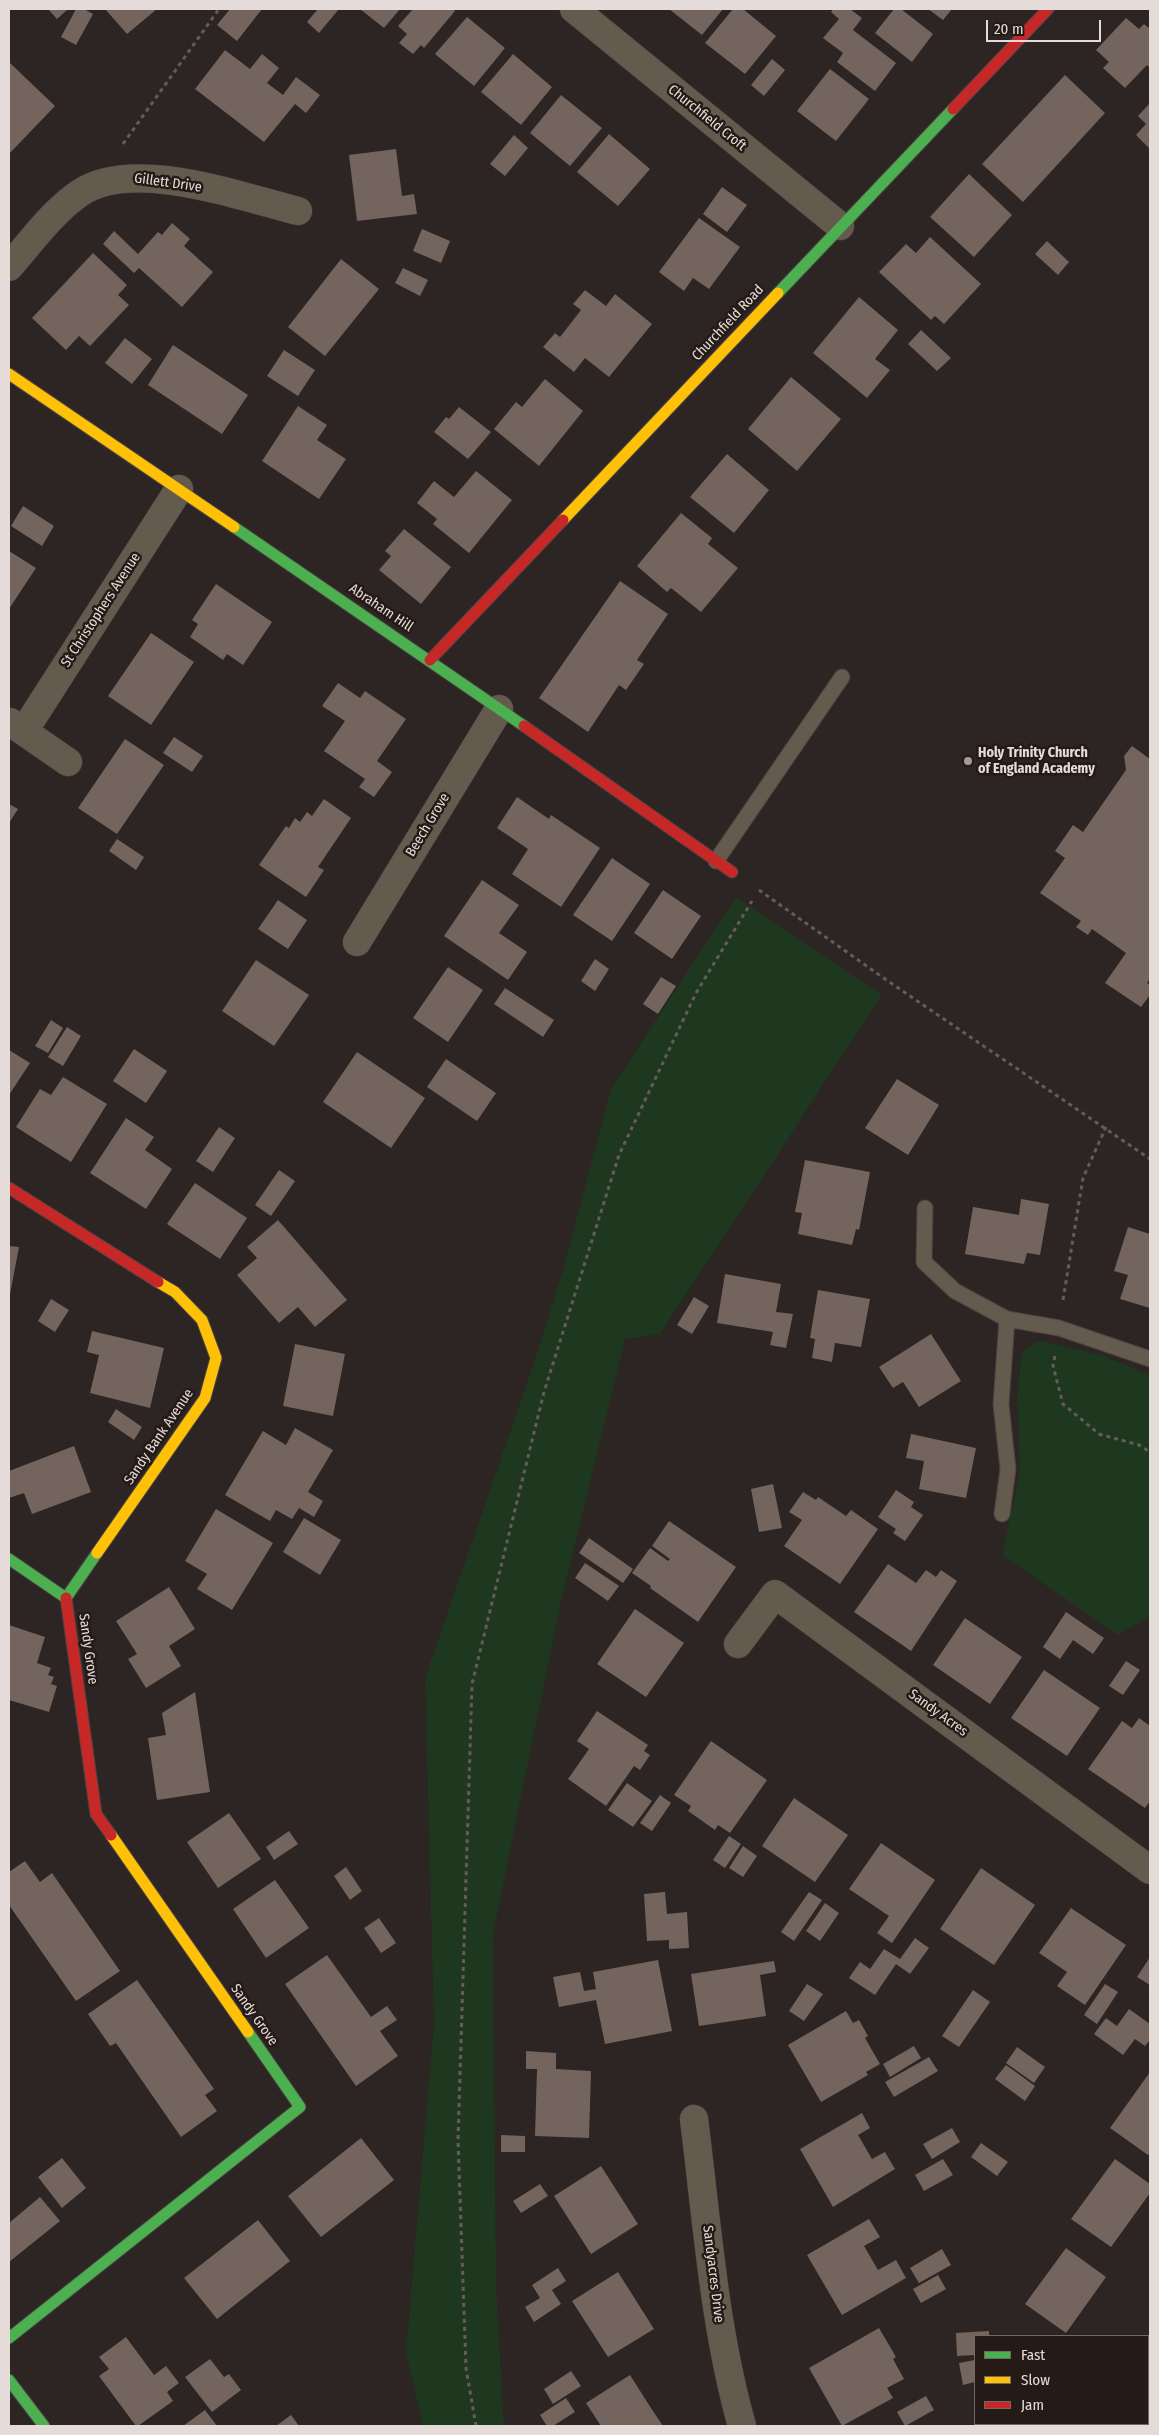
<!DOCTYPE html>
<style>
body{margin:0}
#map{position:relative;width:1159px;height:2435px;overflow:hidden;background:#2c2523;font-family:"Fira Sans Condensed",sans-serif}
canvas{display:block}
.frame{position:absolute;inset:0;border:10px solid #e5dcd9;pointer-events:none}
.legend{position:absolute;left:974px;top:2335px;width:175px;height:90px;box-sizing:border-box;background:#261a16;border:1px solid #726864;margin:0;padding:6px 9px;list-style:none;font-size:15px;color:#e5dcd9}
.legend li{display:flex;align-items:center;gap:10px;height:25px}
.legend b{width:25px;border:1px solid #726864}
.scale{position:absolute;left:986px;top:20px;width:115px;height:22px;box-sizing:border-box;border:2px solid #e5dcd9;border-top:0;padding-left:6px;font-size:15px;line-height:18px;white-space:nowrap;color:#e5dcd9;-webkit-text-stroke:4px #261a16;paint-order:stroke}
</style>
<div id="map">
<canvas width="1159" height="2435"></canvas>
<div class="frame"></div>
<ul class="legend">
<li><b style="height:6px;background:#4caf50"></b>Fast</li>
<li><b style="height:6px;background:#ffc107"></b>Slow</li>
<li><b style="height:6px;background:#c62828"></b>Jam</li>
</ul>
<div class="scale">20 m</div>
</div>
<script>
const context = document.querySelector('canvas').getContext('2d');
context.lineJoin = 'round';
function fillPath(path, color) {
  context.fillStyle = color;
  context.fill(path, 'evenodd');
}
function stroke(path, color, width, dash) {
  context.strokeStyle = color;
  context.lineWidth = width;
  context.lineCap = dash ? 'butt' : 'round';
  context.setLineDash(dash || []);
  context.stroke(path);
}
function label(font, color, halo, rows, align = 'center') {
  context.font = font + ' "Fira Sans Condensed",sans-serif';
  context.lineWidth = 5;
  context.setLineDash([]);
  context.textBaseline = 'middle';
  context.strokeStyle = halo;
  context.fillStyle = color;
  for (const [text, x, y, turn = 0] of rows) {
    context.save();
    context.translate(x, y);
    context.rotate((+turn || 0) * Math.PI / 180);
    context.textAlign = isNaN(turn) ? turn : align;
    if (halo) context.strokeText(text, 0, 0);
    context.fillText(text, 0, 0);
    context.restore();
  }
}
fillPath(new Path2D(`
 M736,897L882,995L660,1334L625,1339L560,1606L493,1934L496,2287L504,2426H423L406,2352L434,2024L425,1678L534,1363L563,1270L611,1089Z
 M1042,1341L1101,1355L1150,1375V1616L1118,1635L1002,1555L1020,1472L1017,1395L1022,1353L1034,1343Z`), '#1e371f');
fillPath(new Path2D(`
 M48,9H68L57,19Z
 M76,9H84L93,14L76,45L61,37Z
 M105,9H157L127,34Z
 M230,9H262L237,41L217,25Z
 M318,9H339L319,33L307,22Z
 M360,9H400L384,28Z
 M413,9H452L455,11L424,48L421,45L413,54L399,43L407,34L398,26Z
 M669,9H723L702,35Z
 M733,9H743L776,36L745,74L705,43Z
 M833,9H850L862,18L853,30L896,63L875,91L837,62L843,53L823,38L839,19L831,12Z
 M894,9H901L933,34L912,62L875,33Z
 M928,9H952L943,20Z
 M467,17L505,48L474,86L435,54Z
 M1126,18L1139,29L1144,24L1150,29V68L1147,65L1125,88L1103,68L1109,62L1096,50Z
 M225,50L250,69L262,54L279,68L267,83L283,95L296,77L320,95L306,113L295,104L264,142L195,89Z
 M513,54L552,87L521,125L481,92Z
 M772,59L785,70L764,96L751,85Z
 M10,63L55,106L9,154V64Z
 M830,69L869,99L836,141L797,111Z
 M1065,75L1105,113L1023,202L982,164Z
 M561,95L602,128L570,166L530,133Z
 M1150,103V149L1136,135L1146,124L1138,116Z
 M609,134L650,169L618,206L577,172Z
 M514,135L528,148L505,176L490,164Z
 M396,149L402,196L414,194L417,214L357,221L349,155Z
 M969,174L1012,215L974,257L930,217Z
 M722,187L747,205L727,232L703,214Z
 M699,218L740,247L709,289L693,278L684,291L659,272Z
 M172,223L190,239L184,246L213,272L182,307L139,268L134,273L103,244L114,231L138,254L158,232L162,235Z
 M422,229L450,241L441,263L413,251Z
 M930,237L981,284L944,324L935,316L931,320L879,272L906,244L916,253Z
 M1047,241L1069,262L1058,275L1035,254Z
 M93,253L127,285L118,295L129,305L90,346L79,336L66,350L32,318Z
 M341,259L379,289L325,356L288,327Z
 M403,268L428,280L420,296L395,283Z
 M585,290L606,306L615,294L652,324L609,377L585,358L574,372L543,347L555,333L560,337L581,310L573,304Z
 M859,297L898,330L875,359L890,370L867,398L813,353Z
 M921,330L951,358L937,371L908,344Z
 M125,338L152,359L132,384L105,363Z
 M173,345L248,395L222,434L148,385Z
 M284,350L315,370L298,396L267,376Z
 M791,377L841,419L797,471L748,429Z
 M545,379L583,411L539,466L494,429L516,402L522,407Z
 M298,406L327,425L317,440L346,459L319,499L262,461Z
 M459,407L491,432L468,459L434,432L446,417L449,419Z
 M727,454L769,490L734,533L690,497Z
 M476,471L512,500L469,553L433,524L437,519L417,503L434,481L454,497Z
 M23,506L54,526L42,546L11,526Z
 M681,513L712,538L708,544L738,568L701,612L671,588L667,592L637,566Z
 M404,529L451,567L421,604L379,570L391,556L385,551Z
 M9,551L36,568L9,609Z
 M620,581L668,614L637,660L644,664L626,690L619,685L588,732L539,698Z
 M216,584L272,622L243,665L227,654L223,660L190,637L198,624L192,620Z
 M151,633L194,662L151,725L108,696Z
 M338,683L360,698L365,691L406,719L377,761L392,772L374,797L359,787L365,779L324,751L345,721L322,706Z
 M174,737L203,756L192,772L163,753Z
 M125,739L164,765L117,834L78,808Z
 M1132,746L1150,759V979L1147,983L1150,985V995L1141,1007L1105,983L1126,953L1092,929L1088,935L1076,927L1081,921L1040,893L1065,858L1055,851L1073,825L1083,832L1126,770L1124,756Z
 M517,797L549,819L551,815L600,848L561,907L512,874L528,849L497,828Z
 M324,799L351,818L318,867L324,870L306,897L259,865L286,826L289,828L295,818L300,822L307,812L312,816Z
 M9,804L18,809L9,823Z
 M117,839L144,857L136,870L109,851Z
 M612,858L650,884L612,941L573,915Z
 M482,880L519,905L499,933L527,952L508,980L444,936Z
 M663,890L701,916L672,959L634,933Z
 M278,900L307,920L288,949L258,929Z
 M595,959L609,969L595,991L581,981Z
 M256,960L309,995L274,1046L222,1011Z
 M448,967L483,990L448,1042L413,1018Z
 M661,977L676,986L658,1014L643,1004Z
 M505,988L554,1020L543,1037L494,1004Z
 M51,1020L63,1028L48,1053L35,1046Z
 M67,1027L81,1036L63,1066L48,1057Z
 M134,1049L167,1071L146,1103L113,1081Z
 M9,1050L30,1063L9,1095Z
 M357,1052L425,1098L391,1148L323,1102Z
 M446,1059L496,1093L477,1121L427,1087Z
 M63,1077L107,1104L71,1162L16,1127L40,1089L51,1095Z
 M897,1079L939,1105L908,1155L865,1128Z
 M126,1118L154,1137L145,1150L172,1169L146,1209L90,1173Z
 M219,1127L235,1138L213,1172L196,1161Z
 M805,1160L870,1172L859,1230L856,1229L852,1245L798,1234L802,1213L795,1212Z
 M279,1170L295,1181L271,1216L255,1205Z
 M195,1183L247,1218L220,1259L167,1224Z
 M1021,1199L1049,1204L1040,1255L1027,1253L1024,1264L965,1254L973,1207L1019,1215Z
 M278,1220L347,1300L315,1327L298,1307L279,1323L237,1275L257,1258L247,1247Z
 M1128,1227L1150,1234V1308L1120,1299L1128,1275L1114,1271Z
 M9,1246L19,1247L10,1294H9Z
 M725,1274L781,1284L776,1312L793,1314L786,1348L770,1345L773,1332L717,1323Z
 M818,1290L870,1299L861,1347L835,1343L832,1362L812,1358L815,1339L810,1338Z
 M694,1297L709,1306L692,1334L677,1325Z
 M51,1299L69,1310L55,1332L38,1321Z
 M92,1331L164,1348L150,1408L90,1393L99,1355L87,1352Z
 M931,1334L961,1381L919,1407L903,1382L893,1388L879,1367Z
 M295,1344L345,1354L333,1416L283,1406Z
 M116,1409L142,1427L134,1440L108,1422Z
 M295,1428L333,1450L308,1492L323,1501L314,1517L299,1508L292,1519L276,1510L270,1521L225,1495L263,1431L286,1445Z
 M911,1434L976,1448L966,1498L919,1489L924,1461L906,1458Z
 M74,1446L91,1492L32,1514L24,1493L9,1498V1471Z
 M773,1484L782,1528L759,1532L751,1489Z
 M896,1490L914,1502L911,1507L923,1515L905,1541L893,1533L896,1529L878,1517Z
 M803,1492L816,1500L818,1497L846,1516L851,1510L878,1529L840,1584L784,1546L802,1520L789,1512Z
 M216,1509L273,1543L232,1610L197,1589L207,1574L185,1561Z
 M304,1518L341,1540L320,1575L283,1552Z
 M669,1521L736,1567L698,1622L650,1588L651,1586L632,1573L650,1548L668,1561L670,1559L652,1546Z
 M589,1538L633,1569L623,1583L579,1553Z
 M585,1563L619,1586L608,1601L575,1578Z
 M888,1564L916,1583L926,1570L936,1577L941,1570L957,1581L911,1651L854,1612Z
 M169,1587L195,1629L169,1646L181,1666L146,1688L128,1659L137,1654L116,1621Z
 M635,1609L684,1643L646,1697L597,1664Z
 M1066,1612L1104,1638L1093,1654L1073,1640L1060,1659L1043,1647Z
 M965,1618L1022,1657L990,1704L933,1665Z
 M9,1625L45,1637L37,1663L51,1668L48,1675L54,1677L51,1684L57,1686L49,1712L9,1700Z
 M1126,1661L1140,1670L1123,1695L1109,1686Z
 M1044,1670L1100,1708L1067,1756L1011,1718Z
 M195,1692L210,1792L157,1800L148,1738L166,1735L162,1713Z
 M597,1711L648,1745L644,1751L650,1755L640,1770L634,1766L606,1806L568,1779L589,1749L577,1741Z
 M1139,1718L1150,1726V1801L1145,1808L1088,1769L1122,1721L1132,1728Z
 M711,1741L767,1780L730,1833L718,1825L715,1830L688,1811L691,1806L674,1795Z
 M627,1783L652,1801L633,1827L608,1810Z
 M660,1795L671,1803L652,1831L640,1823Z
 M794,1798L848,1835L815,1882L762,1846Z
 M229,1813L261,1859L218,1888L187,1842Z
 M289,1831L298,1844L274,1860L266,1847Z
 M729,1836L741,1844L725,1868L713,1860Z
 M881,1843L935,1880L892,1943L877,1933L889,1916L849,1889Z
 M743,1846L757,1856L743,1877L729,1868Z
 M25,1861L40,1882L52,1873L120,1971L76,2001L9,1905V1872Z
 M346,1867L362,1891L350,1900L334,1876Z
 M981,1868L1035,1905L994,1965L940,1929Z
 M275,1880L309,1928L266,1958L233,1909Z
 M665,1892L667,1914L687,1912L689,1948L669,1949V1940L647,1941L644,1894Z
 M809,1892L822,1900L794,1941L781,1932Z
 M825,1903L839,1913L820,1941L806,1931Z
 M1071,1908L1126,1945L1085,2005L1057,1986L1067,1972L1039,1953Z
 M379,1918L396,1943L381,1953L364,1928Z
 M915,1938L929,1948L910,1974L896,1964L875,1995L849,1978L860,1962L870,1969L884,1949L900,1959Z
 M327,1955L371,2017L387,2006L397,2020L380,2031L398,2056L356,2086L285,1984Z
 M1150,1957V1985L1137,1977Z
 M658,1960L672,2031L605,2044L596,2000L559,2007L553,1977L580,1972L584,1991L596,1989L593,1972Z
 M774,1961L776,1972L760,1975L766,2016L699,2026L691,1974Z
 M137,1980L214,2089L205,2095L217,2111L181,2137L116,2043L110,2046L88,2014Z
 M807,1984L823,1994L804,2021L789,2011Z
 M1105,1984L1118,1992L1097,2024L1084,2015Z
 M973,1990L990,2002L959,2047L942,2036Z
 M1129,2009L1150,2024V2040L1145,2046L1135,2039L1123,2055L1094,2034L1106,2018L1117,2026Z
 M846,2011L853,2023L859,2020L868,2036L865,2038L880,2064L866,2072L868,2075L821,2102L788,2045Z
 M914,2046L921,2058L890,2077L883,2064Z
 M1017,2047L1045,2067L1034,2083L1006,2063Z
 M526,2051L556,2053V2069L591,2071L589,2138L535,2136L537,2069H526Z
 M929,2057L938,2071L894,2097L885,2082Z
 M1006,2065L1035,2086L1025,2101L995,2079Z
 M1150,2072V2153L1148,2155L1110,2128Z
 M862,2113L870,2128L858,2135L872,2159L885,2152L895,2169L833,2207L800,2149Z
 M952,2128L960,2142L932,2159L923,2144Z
 M501,2135L525,2136V2152H501Z
 M361,2138L394,2180L321,2237L288,2196Z
 M981,2143L1008,2162L997,2176L971,2157Z
 M62,2158L86,2188L62,2208L38,2177Z
 M943,2159L953,2175L924,2191L915,2175Z
 M1115,2159L1150,2184V2193L1111,2247L1071,2219Z
 M601,2166L638,2224L591,2254L554,2196Z
 M540,2184L548,2196L521,2213L513,2201Z
 M40,2197L60,2221L9,2262V2223Z
 M869,2219L880,2237L864,2246L878,2270L896,2260L906,2278L842,2315L807,2255Z
 M258,2220L290,2261L217,2319L184,2278Z
 M1066,2248L1106,2277L1066,2333L1025,2304Z
 M942,2249L951,2265L919,2283L910,2268Z
 M558,2268L566,2281L552,2290L561,2304L534,2322L525,2307L540,2298L532,2285Z
 M618,2272L654,2329L608,2357L572,2301Z
 M938,2275L946,2289L921,2303L913,2289Z
 M879,2328L896,2357L893,2359L904,2379L887,2388L893,2398L842,2426L809,2368Z
 M989,2331V2336H975V2355L957,2356L956,2333Z
 M126,2337L154,2375L166,2366L179,2383L167,2392L173,2401L138,2426H136L99,2376L109,2369L99,2357Z
 M210,2359L224,2377L229,2374L241,2390L212,2412L185,2377Z
 M975,2360V2382L963,2385L959,2363Z
 M571,2371L581,2386L553,2404L544,2389Z
 M630,2375L649,2405L663,2426H601L586,2403Z
 M926,2396L934,2410L905,2426L897,2412Z
 M566,2398L575,2412L553,2426H547L540,2415Z
 M205,2410L217,2426H183Z
 M291,2415L299,2426H276Z`), '#74645e');
const lane = new Path2D(`
 M716,861L842,677
 M925,1208L924,1262L955,1291L1007,1319L1059,1328L1150,1359
 M1002,1514L1008,1469L1001,1404L1007,1319`);
const street = new Path2D(`
 M574,9L840,226
 M9,267C31,242 52,212 80,193C133,157 241,197 298,211
 M10,722L68,762
 M24,731L179,489
 M357,942L499,709
 M738,1644L775,1594L1150,1870
 M694,2119C707,2222 714,2327 742,2426`);
const fast = new Path2D(`
 M778,293L953,109
 M234,527L524,726
 M9,1559L66,1598L97,1553
 M9,2338L300,2107L248,2032
 M9,2380L44,2426`);
const slow = new Path2D(`
 M9,374L234,527
 M563,520L778,293
 M97,1553L205,1398L216,1358L202,1320L175,1292L158,1282
 M111,1835L248,2032`);
const jam = new Path2D(`
 M953,109L1048,9
 M430,660L563,520
 M524,726L732,872
 M9,1188L158,1282
 M66,1598L96,1814L111,1835`);
stroke(lane, '#494341', 17);
stroke(street, '#494341', 29);
stroke(fast, '#494341', 13);
stroke(slow, '#494341', 13);
stroke(jam, '#494341', 13);
stroke(new Path2D(`
 M123,144L219,9
 M759,890L885,979L1150,1159
 M1063,1300L1083,1178L1106,1127
 M1055,1356L1053,1366L1063,1404L1099,1434L1139,1445L1150,1452
 M476,2426L466,2368L458,2140L472,1684L544,1392L619,1155L696,993L752,901`), '#655d55', 3, [4, 4]);
stroke(lane, '#645b4e', 15);
stroke(street, '#645b4e', 28);
stroke(fast, '#4caf50', 11);
stroke(slow, '#ffc107', 11);
stroke(jam, '#c62828', 11);
for (const [x, y, r, color] of [
 [968,761,5,"#a49c99"]
]) {
  const dot = new Path2D();
  dot.arc(x, y, r, 0, 2 * Math.PI);
  context.fillStyle = color;
  context.fill(dot);
  stroke(dot, '#261a16', 2);
}
label('14px', '#e5dcd9', '#261a16', [
 ["Churchfield Croft",707,118,39],
 ["Gillett Drive",168,183,8],
 ["Churchfield Road",728,323,-47],
 ["Abraham Hill",381,608,34],
 ["St Christophers Avenue",101,610,-57],
 ["Beech Grove",428,825,-59],
 ["Sandy Bank Avenue",159,1437,-56],
 ["Sandy Grove",88,1649,82],
 ["Sandy Acres",938,1713,36],
 ["Sandy Grove",254,2015,55],
 ["Sandyacres Drive",713,2274,83]
]);
label('bold 14px', '#e5dcd9', '#261a16', [
 ["Holy Trinity Church",978,753],
 ["of England Academy",978,769]
], 'left');
</script>
